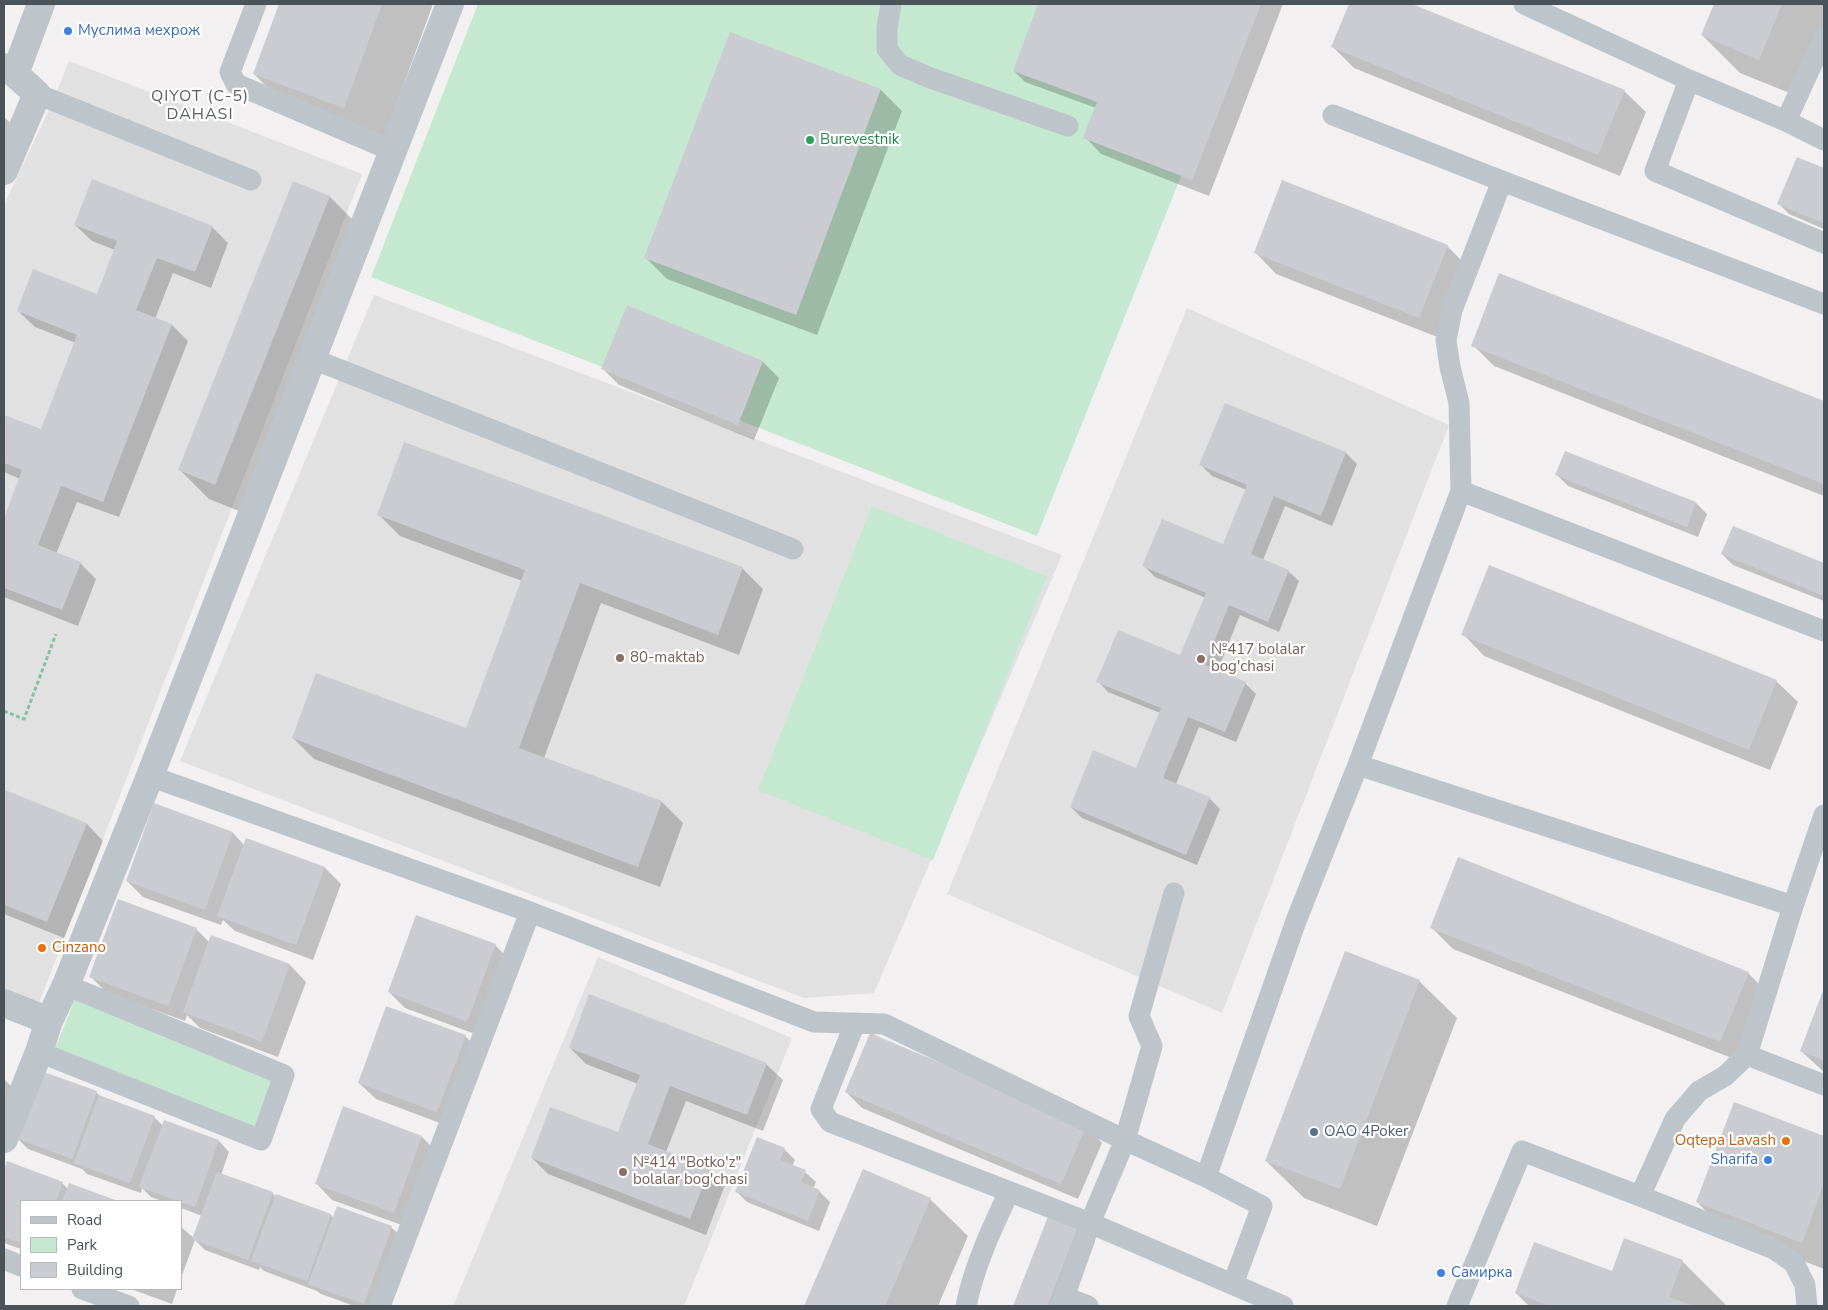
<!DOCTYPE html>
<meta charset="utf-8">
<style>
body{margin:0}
#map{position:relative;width:1828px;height:1310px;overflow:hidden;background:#f2f0f0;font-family:"Nunito Sans",sans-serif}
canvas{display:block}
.frame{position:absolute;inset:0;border:5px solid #4a535a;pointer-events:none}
.legend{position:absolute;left:20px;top:1200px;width:162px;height:90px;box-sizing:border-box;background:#fff;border:1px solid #b7babd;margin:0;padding:6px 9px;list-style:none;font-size:15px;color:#4a535a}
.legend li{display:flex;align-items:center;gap:10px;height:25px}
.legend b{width:25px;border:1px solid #b7babd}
</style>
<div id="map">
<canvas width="1828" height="1310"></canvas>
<div class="frame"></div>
<ul class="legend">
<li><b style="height:6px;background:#bdc4ca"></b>Road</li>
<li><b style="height:14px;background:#c4e9d0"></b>Park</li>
<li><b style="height:14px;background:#cbccd1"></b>Building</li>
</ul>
</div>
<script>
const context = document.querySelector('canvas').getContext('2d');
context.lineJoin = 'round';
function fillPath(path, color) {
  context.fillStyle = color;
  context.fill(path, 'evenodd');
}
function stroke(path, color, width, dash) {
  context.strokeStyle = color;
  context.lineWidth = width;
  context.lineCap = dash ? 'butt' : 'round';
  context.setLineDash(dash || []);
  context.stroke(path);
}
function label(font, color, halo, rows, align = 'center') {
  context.font = font + ' "Nunito Sans",sans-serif';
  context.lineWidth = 4.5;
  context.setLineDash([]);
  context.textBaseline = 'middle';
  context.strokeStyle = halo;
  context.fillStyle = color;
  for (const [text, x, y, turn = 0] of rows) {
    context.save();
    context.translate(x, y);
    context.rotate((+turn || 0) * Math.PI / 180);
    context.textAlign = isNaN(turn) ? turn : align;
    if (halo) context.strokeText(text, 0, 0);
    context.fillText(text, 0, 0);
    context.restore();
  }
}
fillPath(new Path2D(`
 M69,61L362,174L36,1011L4,998V205L53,101Z
 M374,295L1062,555L874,993L804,998L180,761Z
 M1187,308L1449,425L1222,1013L947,894Z
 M598,957L792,1038L684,1306H453Z`), '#e2e1e1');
fillPath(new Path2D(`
 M478,4H1250L1037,536L371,277Z
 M872,506L1047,576L933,860L758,790Z
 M75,999L276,1078L258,1130L55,1049Z`), '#c4e9d0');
fillPath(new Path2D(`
 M280,4H433L382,144L292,112L254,74Z
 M1040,4H1283L1209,196L1101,154L1085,137L1096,108L1025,82L1014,71Z
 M1350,4H1409L1624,91L1646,112L1620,176L1354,68L1333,47Z
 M1715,4H1824V29L1797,96L1740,73L1702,35Z
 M730,34L881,90L902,111L817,335L667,279L646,258Z
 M4,117L18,130L4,163Z
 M1797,158L1824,170V229L1789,214L1778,203Z
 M294,182L330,197L359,226L244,513L209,499L179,469Z
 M75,225L212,227L228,243L211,288L173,273L155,319L172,325L188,341L119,517L77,502L56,554L80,563L96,579L78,626L4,597V522L20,479L4,472V416L41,431L76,343L35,327L18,311L97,296L115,250L92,241Z
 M1447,246L1468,267L1440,338L1276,274L1255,252Z
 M1500,275L1824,402V496L1494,366L1473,345Z
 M628,307L763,362L779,378L754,440L619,385L603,369Z
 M1226,404L1346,453L1357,464L1332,526L1285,506L1263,560L1288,571L1299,581L1279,632L1240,615L1217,672L1245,683L1256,694L1236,742L1199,727L1176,784L1209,798L1220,809L1197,865L1082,818L1071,807L1137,769L1160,713L1108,692L1098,681L1181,657L1206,598L1155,577L1144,566L1224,545L1247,490L1212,476L1201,465Z
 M1566,452L1696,503L1707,514L1698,537L1568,486L1557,475Z
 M379,515L742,568L763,589L739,655L601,603L544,758L662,802L683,823L660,887L314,759L293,738L467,729L522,581L400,536Z
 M1733,527L1824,564V601L1733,565L1722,554Z
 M1463,634L1776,681L1798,702L1770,770L1484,656Z
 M6,792L87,824L103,841L64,938L4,914V797Z
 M155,805L233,833L244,845L325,868L341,884L313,960L235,931L223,920L221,925L143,897L127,881Z
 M1432,928L1748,973L1769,994L1742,1062L1453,949Z
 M196,929L210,943L212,937L290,965L306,982L278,1057L200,1028L187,1015L185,1021L107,993L90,976Z
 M495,945L511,961L483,1037L405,1008L389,992Z
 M1419,981L1457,1018L1377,1226L1304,1198L1266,1161Z
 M1824,991V1072L1801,1051Z
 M465,1036L481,1052L453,1128L376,1099L359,1083Z
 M570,1048L766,1064L783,1080L763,1131L686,1101L666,1152L709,1169L725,1185L706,1235L548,1174L532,1158L618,1134L638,1084L586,1064Z
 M4,1079L13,1088L4,1112Z
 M96,1092L101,1097L154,1117L163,1126L165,1121L219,1141L229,1152L221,1175L272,1193L276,1197L277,1195L331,1215L334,1218L337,1208L392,1228L403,1238L377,1306H354L321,1294L317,1291L264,1271L260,1267L259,1270L205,1250L195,1240L181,1278V1227L194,1238L202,1216L181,1208V1201H162L151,1197L142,1188L141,1193L87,1174L82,1169L28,1149L17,1138Z
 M846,1092L1086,1126L1102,1143L1078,1199L862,1108Z
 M1735,1103L1824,1137V1269L1726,1231L1697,1202Z
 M422,1137L438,1153L410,1228L332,1200L316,1183Z
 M784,1149L795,1160L792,1166L805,1172L816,1182L813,1189L820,1192L830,1202L819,1231L747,1202L736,1191Z
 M8,1163L62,1183L68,1189L70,1184L115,1201H21V1249L4,1243V1174Z
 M863,1170L930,1199L968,1236L938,1306H805Z
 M1050,1215L1078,1226L1095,1242L1069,1306H1014Z
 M1682,1261L1725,1304V1306H1529L1516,1293L1613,1272Z
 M131,1289H177L172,1304Z`), '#0003');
fillPath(new Path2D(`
 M279,4H382L344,108L253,74Z
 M1038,4H1261L1192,180L1083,138L1097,102L1013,71Z
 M1349,4H1412L1625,90L1598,155L1331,47Z
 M1714,4H1782L1759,60L1701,35Z
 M730,32L881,89L796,315L644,258Z
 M1797,157L1824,168L1823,223L1777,204Z
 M92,179L213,226L195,272L157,258L136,310L172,324L103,502L61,486L38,545L81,562L62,610L4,588V518L22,470L4,463V415L41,429L77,335L17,311L33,269L97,294L117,241L74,225Z
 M1282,180L1448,245L1419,318L1254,253Z
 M293,181L330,196L215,485L178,470Z
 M1499,273L1824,401V484L1471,346Z
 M627,305L763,361L738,425L601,369Z
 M1225,403L1346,452L1321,516L1274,496L1251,554L1289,570L1268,622L1229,605L1205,665L1246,682L1225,732L1188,717L1163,778L1210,797L1186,855L1070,807L1093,750L1136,768L1161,708L1096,682L1118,630L1180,655L1206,593L1142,566L1162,519L1223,544L1247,485L1199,465Z
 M404,442L743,567L718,635L580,583L519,748L662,801L638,867L292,738L316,673L466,728L525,570L377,515Z
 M1565,451L1696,502L1687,527L1555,475Z
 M1733,526L1824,563V596L1721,554Z
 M1489,565L1777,680L1749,750L1461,635Z
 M5,790L87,823L47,922L4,905V794Z
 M154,803L233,832L205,910L126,881Z
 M246,838L325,867L296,945L217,916Z
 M1458,857L1749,972L1720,1042L1430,928Z
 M118,899L197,928L168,1006L89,977Z
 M416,915L496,944L467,1022L388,992Z
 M211,935L290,964L262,1042L183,1012Z
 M1345,951L1420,980L1340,1189L1265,1161Z
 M1824,988V1060L1800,1051Z
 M589,994L767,1063L747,1115L670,1086L648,1144L710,1168L690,1219L531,1158L550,1107L618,1132L640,1075L569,1048Z
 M386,1006L466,1035L437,1112L358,1083Z
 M870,1033L1087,1125L1061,1184L845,1092Z
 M41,1071L97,1091L72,1159L16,1138Z
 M99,1095L155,1116L130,1183L74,1163Z
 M1734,1102L1824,1136V1183L1802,1243L1696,1202Z
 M343,1106L422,1136L394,1213L315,1184Z
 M164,1120L219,1140L195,1207L139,1187Z
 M757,1137L785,1148L780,1160L806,1170L801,1182L820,1190L808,1221L735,1192Z
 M7,1161L63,1182L56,1201H21V1243L4,1237V1170Z
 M863,1169L931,1198L885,1306H804Z
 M217,1172L273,1192L248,1260L192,1239Z
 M69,1183L118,1201H62Z
 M276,1194L331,1214L307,1281L251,1261Z
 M337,1206L392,1226L364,1304L308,1284Z
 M1049,1214L1079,1225L1047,1306H1013Z
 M1624,1238L1683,1260L1669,1297L1694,1306H1550L1515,1293L1534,1242L1612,1271Z`), '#cbccd1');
stroke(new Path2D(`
 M4,711L24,719L56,634`), '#80c39e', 3, [4, 2.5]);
stroke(new Path2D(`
 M256,4L230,72L236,84L393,151
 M891,4L887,29V49L900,65L928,77L1068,126
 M1524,4L1689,80L1655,171L1824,243
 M1689,80L1786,121L1824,38
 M37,94L251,180
 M1333,115L1502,181L1824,304
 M1786,121L1824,140
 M313,359L793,549
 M1461,491L1824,631
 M1358,765L1793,906
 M150,776L530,912L380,1306
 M530,912L814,1022L884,1024L1125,1140L1206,1177
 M855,1023L821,1109L830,1122L1090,1223L1125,1140L1152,1046L1139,1016L1174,893
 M39,1052L261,1140L284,1075L66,985
 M1747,1055L1824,1085
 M1640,1196L1774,1249L1794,1263L1805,1285L1807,1306
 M4,1259L21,1266
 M1233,1284L1262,1206L1206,1177L1296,921L1358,765L1461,491L1459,403L1450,367L1446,340L1452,310L1502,181
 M82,1289L129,1306
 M1065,1297L1088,1306
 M966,1306C974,1266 992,1228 1009,1192
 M1061,1306L1090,1223L1283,1306
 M1457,1306L1522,1151L1640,1196L1675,1119L1699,1091L1725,1076L1747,1055L1793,906L1824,815`), '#bdc4ca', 21);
stroke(new Path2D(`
 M4,67L15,74L37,94L4,171
 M15,74L41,4
 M4,1003L49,1021
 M4,1139L39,1052L49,1021L66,985L150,776L450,4`), '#bdc4ca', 28);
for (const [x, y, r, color] of [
 [68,31,5,"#3f7fe0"],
 [810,140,5,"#2e9e5b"],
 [620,658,5,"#8d6e63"],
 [1201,659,5,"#8d6e63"],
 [42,948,5,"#e8710a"],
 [1314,1132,5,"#5c6f8a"],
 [1786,1141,5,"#e8710a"],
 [1768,1160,5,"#3f7fe0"],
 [623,1172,5,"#8d6e63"],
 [1441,1273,5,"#3f7fe0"]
]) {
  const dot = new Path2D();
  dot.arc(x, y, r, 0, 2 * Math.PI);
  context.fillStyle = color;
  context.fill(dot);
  stroke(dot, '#fff', 2);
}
label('15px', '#366cbe', '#fff', [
 ["Муслима мехрож",78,31],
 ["Sharifa",1758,1160,"right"],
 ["Самирка",1451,1273]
], 'left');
label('15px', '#27864d', '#fff', [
 ["Burevestnik",820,140]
], 'left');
label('15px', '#785e54', '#fff', [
 ["№417 bolalar",1211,650],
 ["bog'chasi",1211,667],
 ["80-maktab",630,658],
 ["№414 \"Botko'z\"",633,1163],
 ["bolalar bog'chasi",633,1180]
], 'left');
label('15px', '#c56008', '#fff', [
 ["Cinzano",52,948],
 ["Oqtepa Lavash",1776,1141,"right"]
], 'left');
label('15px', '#4e5e75', '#fff', [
 ["ОАО 4Poker",1324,1132]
], 'left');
context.letterSpacing = '1px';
label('16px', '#5d6063', '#fff', [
 ["QIYOT (C-5)",200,97],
 ["DAHASI",200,115]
]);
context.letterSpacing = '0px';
</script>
